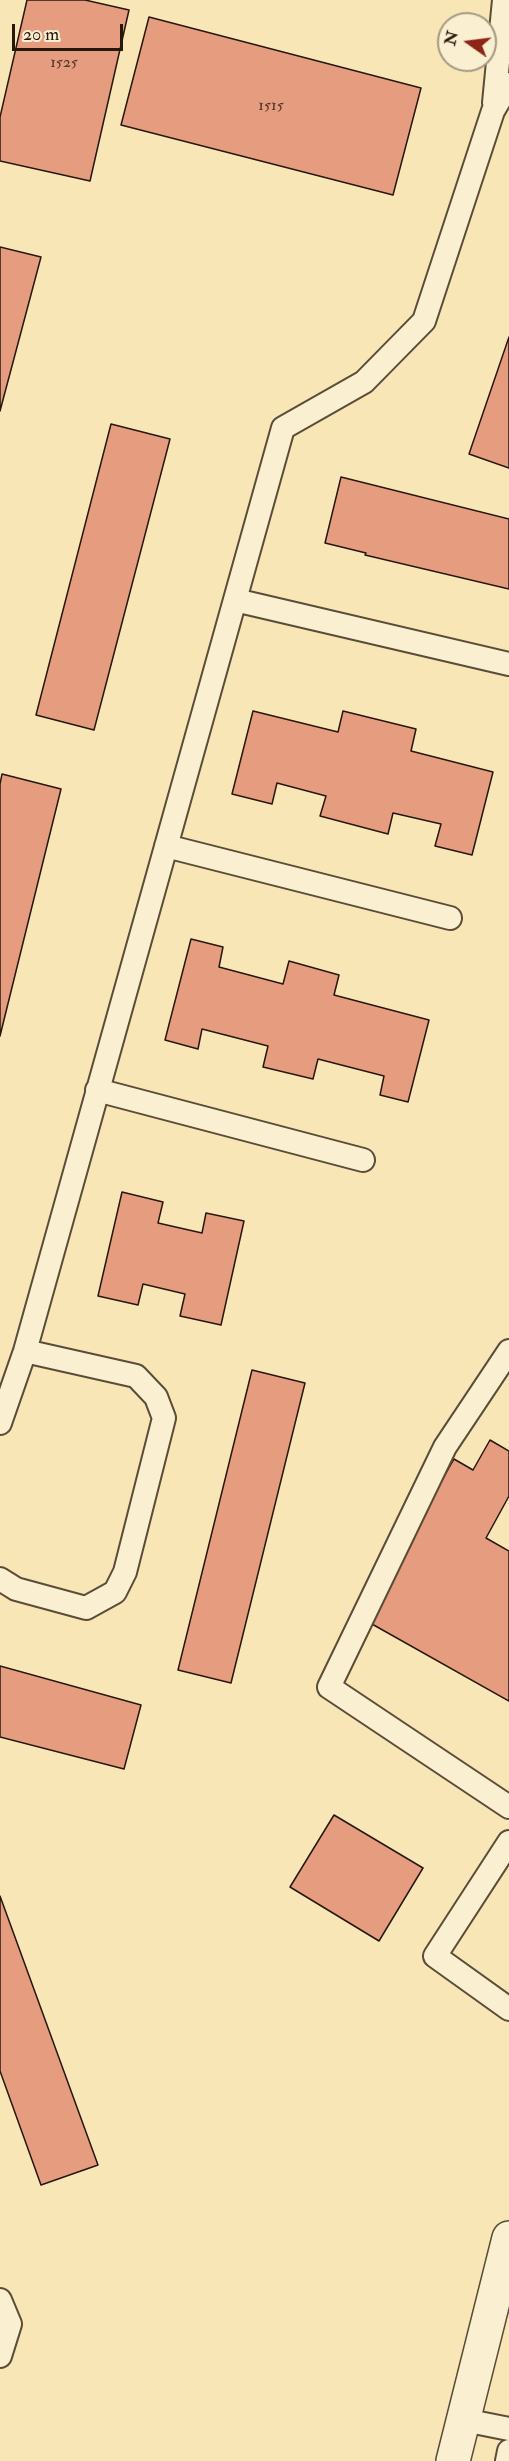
<!DOCTYPE html>
<style>
body{margin:0}
#map{position:relative;width:509px;height:2461px;overflow:hidden;background:#f8e6b7;font-family:"IM FELL Double Pica",serif}
canvas{display:block}
.north{position:absolute;left:437px;top:12px;width:60px;height:60px;box-sizing:border-box;background:#faefd0;border:2px solid #a59982;border-radius:50%;rotate:284deg;font-size:16px;font-weight:700;line-height:24px;text-align:center;color:#26180c}
.north::after{content:'';display:block;margin:auto;width:21px;height:27px;background:#8f2418;clip-path:polygon(50% 0,100% 100%,50% 72%,0 100%)}
.scale{position:absolute;left:12px;top:24px;width:111px;height:27px;box-sizing:border-box;border:3px solid #26180c;border-top:0;padding-left:8px;font-size:18px;line-height:21px;white-space:nowrap;color:#26180c;-webkit-text-stroke:4px #faefd0;paint-order:stroke}
</style>
<div id="map">
<canvas width="509" height="2461"></canvas>
<div class="north">N</div>
<div class="scale">20 m</div>
</div>
<script>
const context = document.querySelector('canvas').getContext('2d');
context.lineJoin = 'round';
function fillPath(path, color) {
  context.fillStyle = color;
  context.fill(path, 'evenodd');
}
function stroke(path, color, width, dash) {
  context.strokeStyle = color;
  context.lineWidth = width;
  context.lineCap = dash ? 'butt' : 'round';
  context.setLineDash(dash || []);
  context.stroke(path);
}
function label(font, color, halo, rows, align = 'center') {
  context.font = font + ' "IM FELL Double Pica",serif';
  context.lineWidth = 6;
  context.setLineDash([]);
  context.textBaseline = 'middle';
  context.strokeStyle = halo;
  context.fillStyle = color;
  for (const [text, x, y, turn = 0] of rows) {
    context.save();
    context.translate(x, y);
    context.rotate((+turn || 0) * Math.PI / 180);
    context.textAlign = isNaN(turn) ? turn : align;
    if (halo) context.strokeText(text, 0, 0);
    context.fillText(text, 0, 0);
    context.restore();
  }
}
const building = new Path2D(`
 M27,0H85L129,10L90,181L0,161V117Z
 M149,17L421,88L393,195L121,125Z
 M0,247L41,257L0,411Z
 M509,337V468L469,454Z
 M111,424L170,439L94,730L36,715Z
 M341,477L509,519V589L365,555L366,553L325,543Z
 M253,711L338,732L343,711L416,729L411,751L493,772L472,855L435,846L441,824L393,813L388,834L320,816L326,796L277,783L272,804L232,794Z
 M2,774L61,789L0,1036V784Z
 M191,939L223,947L219,967L283,984L289,961L339,975L334,995L429,1020L408,1102L380,1095L384,1076L318,1059L313,1079L263,1067L268,1046L202,1029L198,1049L165,1040Z
 M122,1192L163,1202L158,1223L202,1233L206,1213L244,1221L221,1325L180,1316L185,1294L143,1284L138,1305L98,1296Z
 M252,1370L305,1383L231,1683L178,1670Z
 M490,1440L509,1451V1496L486,1538L509,1551V1701L363,1619L454,1459L473,1470Z
 M0,1666L141,1705L124,1769L0,1737Z
 M334,1815L423,1868L379,1941L290,1887Z
 M0,1896L98,2165L41,2185L0,2071Z`);
fillPath(building, '#e69d7f');
stroke(building, '#26180c', 1.5);
const lane = new Path2D(`
 M494,103L504,0
 M235,600L509,664
 M166,846L450,918
 M97,1090L363,1160
 M509,1351L445,1447L329,1687L509,1807
 M0,1423L25,1351L283,428L364,382L424,321L493,111L509,84
 M0,1579L16,1589L86,1608L115,1592L125,1572L164,1418L156,1397L136,1376L25,1351
 M509,1842L435,1956L509,2009
 M0,2300L10,2324L0,2356
 M464,2420L509,2429
 M507,2461L509,2451`);
const street = new Path2D(`
 M453,2461L509,2238`);
stroke(lane, '#5a4c37', 26);
stroke(street, '#5a4c37', 36);
stroke(lane, '#faefd0', 22);
stroke(street, '#faefd0', 33);
label('16px', '#563929', null, [
 ["1525",64,64],
 ["1515",271,107]
]);
</script>
